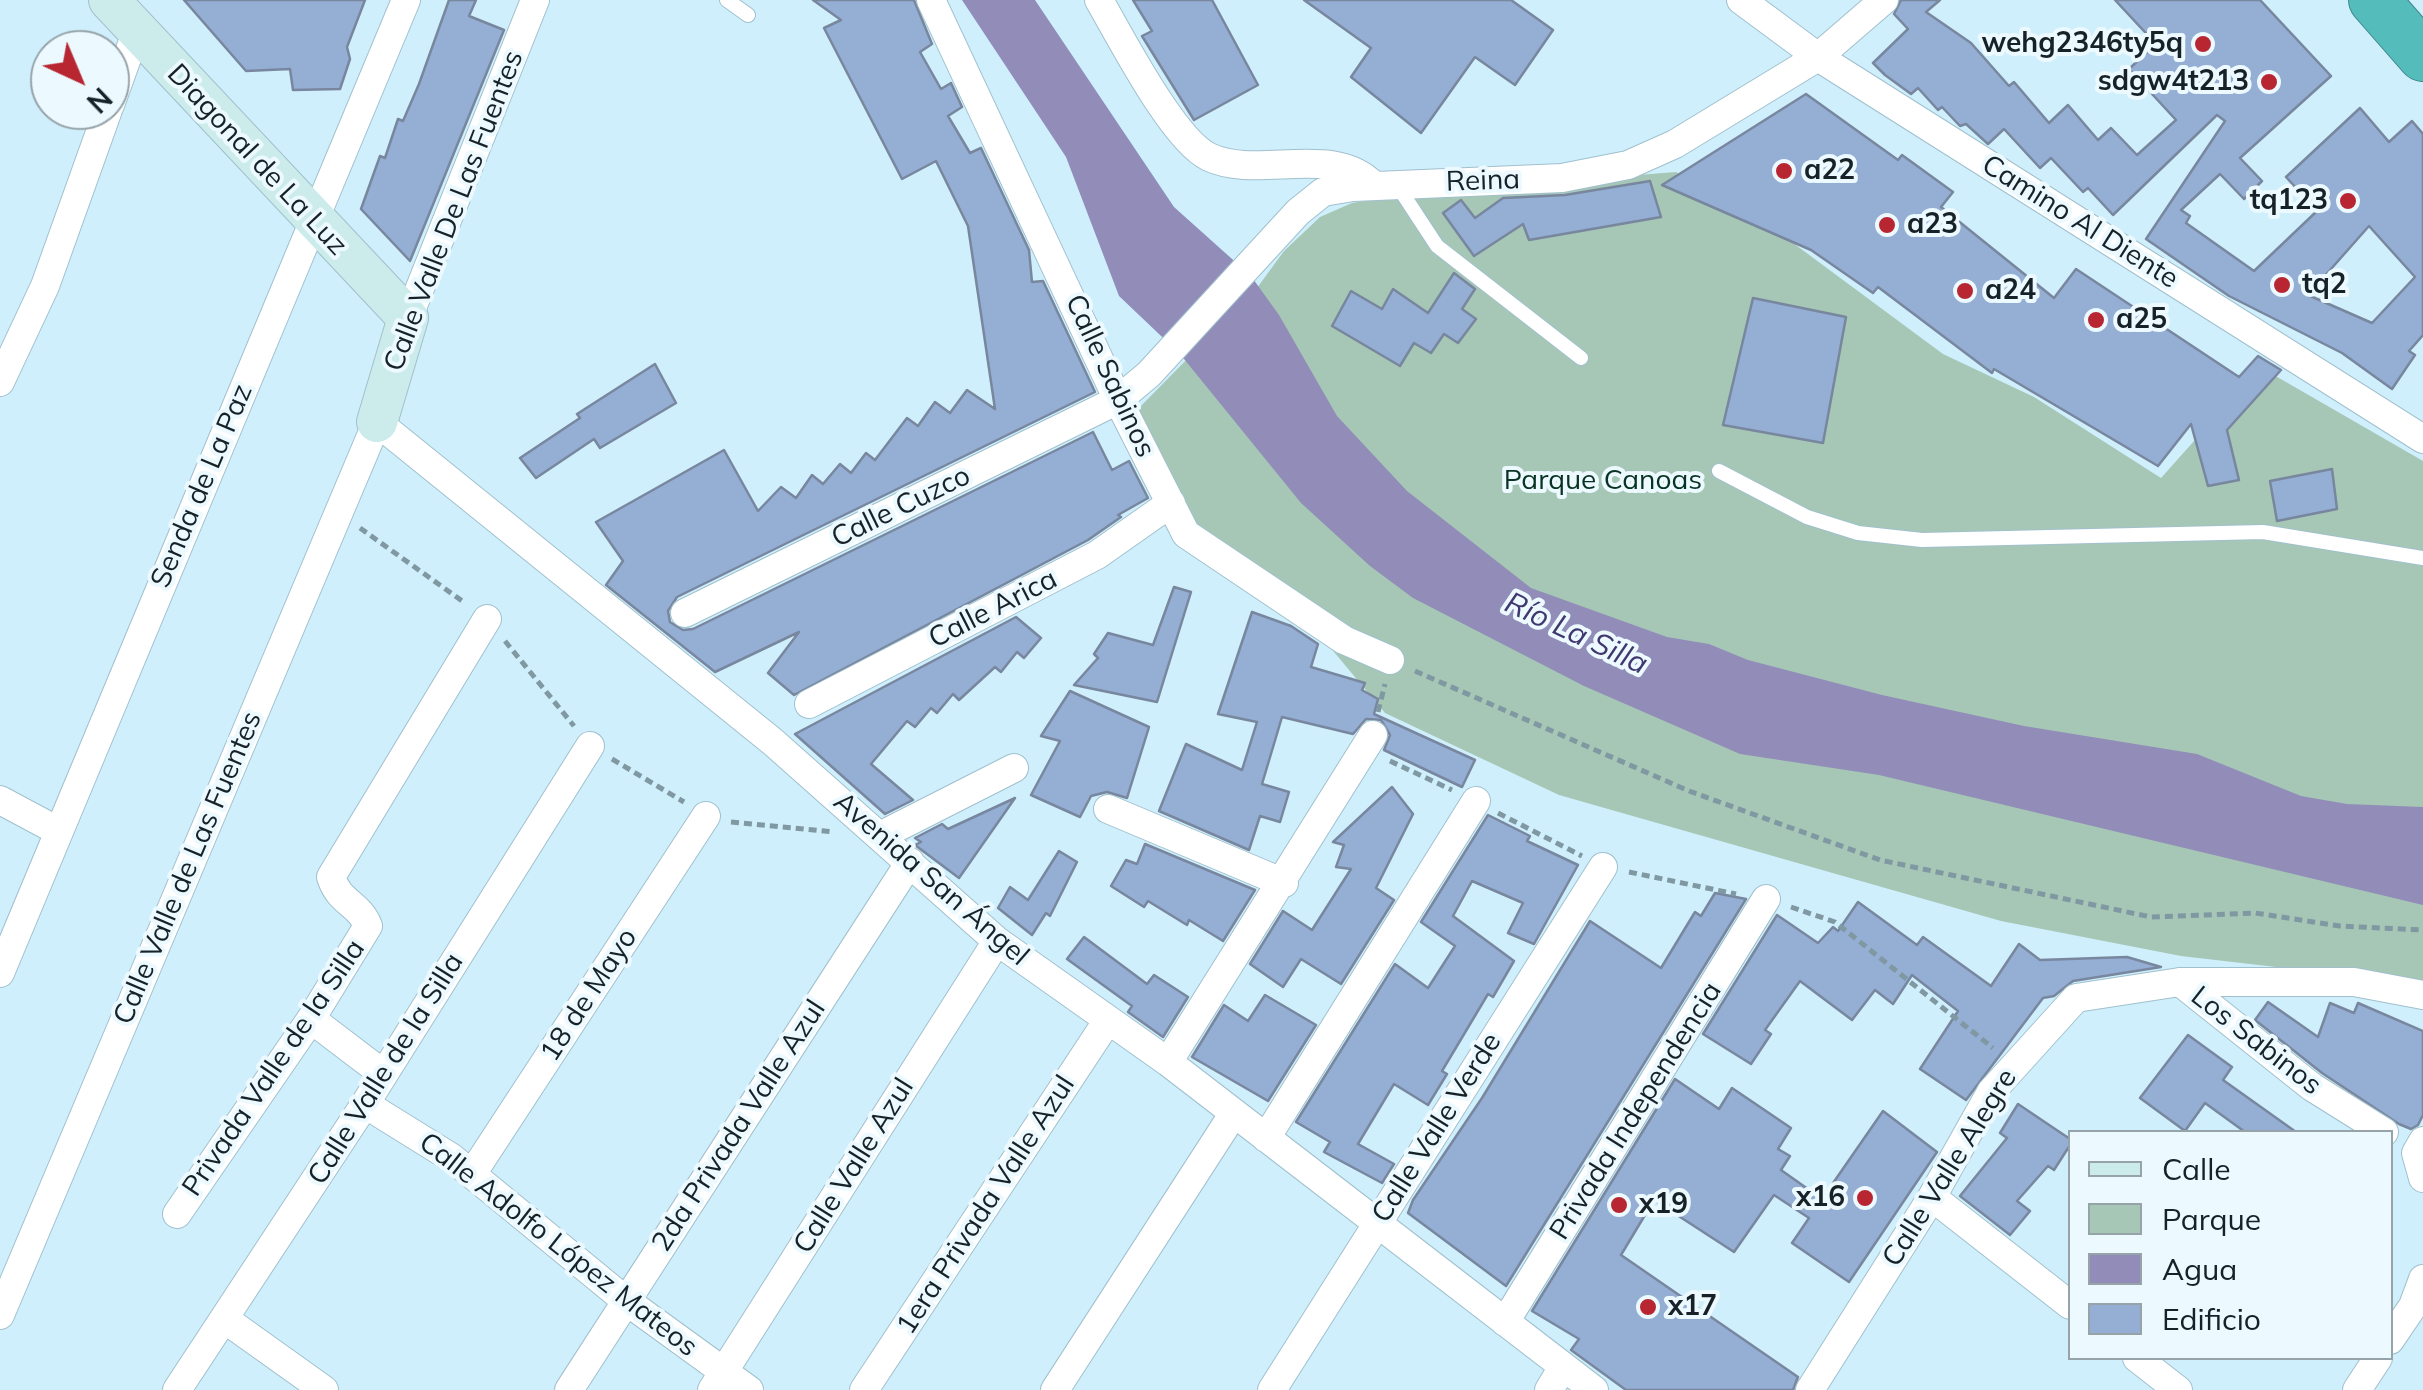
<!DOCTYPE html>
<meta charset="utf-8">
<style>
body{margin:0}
#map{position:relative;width:2423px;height:1390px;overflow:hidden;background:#cfeffd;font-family:Mulish,sans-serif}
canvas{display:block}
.legend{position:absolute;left:2068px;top:1130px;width:325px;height:230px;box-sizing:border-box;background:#ecf9ff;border:2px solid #96a3a9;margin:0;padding:12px 18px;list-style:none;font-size:30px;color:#162227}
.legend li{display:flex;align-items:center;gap:20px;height:50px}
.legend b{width:50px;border:2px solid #96a3a9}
.north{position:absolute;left:30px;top:30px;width:100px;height:100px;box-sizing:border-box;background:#ecf9ff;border:2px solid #96a3a9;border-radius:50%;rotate:136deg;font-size:28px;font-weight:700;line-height:40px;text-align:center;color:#162227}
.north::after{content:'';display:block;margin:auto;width:35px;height:45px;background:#b82731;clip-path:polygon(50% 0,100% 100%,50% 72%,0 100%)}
</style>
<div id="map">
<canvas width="2423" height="1390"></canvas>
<ul class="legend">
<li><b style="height:12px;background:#ccebeb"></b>Calle</li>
<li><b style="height:28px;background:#a6c7b6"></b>Parque</li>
<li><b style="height:28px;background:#918db8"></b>Agua</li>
<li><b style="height:28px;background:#94aed4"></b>Edificio</li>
</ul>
<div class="north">N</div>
</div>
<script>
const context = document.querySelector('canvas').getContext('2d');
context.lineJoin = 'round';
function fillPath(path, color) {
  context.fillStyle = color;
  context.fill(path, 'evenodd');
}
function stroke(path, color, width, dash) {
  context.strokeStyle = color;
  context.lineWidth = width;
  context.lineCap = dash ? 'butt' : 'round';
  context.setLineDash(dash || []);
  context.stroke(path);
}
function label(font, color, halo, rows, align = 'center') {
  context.font = font + ' Mulish,sans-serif';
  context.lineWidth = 8;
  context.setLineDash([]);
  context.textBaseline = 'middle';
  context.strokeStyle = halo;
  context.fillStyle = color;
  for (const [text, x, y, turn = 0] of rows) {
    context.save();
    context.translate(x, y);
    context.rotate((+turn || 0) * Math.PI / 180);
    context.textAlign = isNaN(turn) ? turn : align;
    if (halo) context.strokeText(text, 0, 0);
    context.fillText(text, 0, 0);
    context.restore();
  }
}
fillPath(new Path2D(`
 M1676,172L1789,240L1943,354L2034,397L2161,478L2260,367L2423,461V984L2181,956L2001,921L1559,795L1385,713L1314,628L1192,522L1138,409L1257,288L1284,251L1320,217L1352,203L1420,192Z`), '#a6c7b6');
fillPath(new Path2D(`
 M962,0H1035L1174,207L1251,276L1279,315L1337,416L1407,491L1531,588L1667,637L1709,644L1748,660L1882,695L2024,726L2197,754L2301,796L2347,804L2423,807V905L1879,775L1740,754L1584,686L1413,598L1370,566L1301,503L1180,354L1119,296L1066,157Z`), '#918db8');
const building = new Path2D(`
 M184,0H365L347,47L350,59L340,89L293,90L290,69L246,71Z
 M449,0H476L469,16L504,30L410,261L361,209L380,156L385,158L398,119L403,121L419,84Z
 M813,0H914L932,44L920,52L941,89L951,83L962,107L948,116L970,153L981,148L1029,250L1032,282L1043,281L1095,392L677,597L668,611L670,622L683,630L693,629L1093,432L1112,470L1129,461L1148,498L1118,515L1121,517L1088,540L794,695L768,673L799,632L715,672L606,585L623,561L596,522L724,450L758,511L781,487L796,498L812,475L823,484L840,464L851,473L866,453L875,460L907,418L918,426L935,402L950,413L967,390L995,409L968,226L936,161L902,179L824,28L841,20Z
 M1133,0H1212L1258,85L1194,120L1142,36L1152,31Z
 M1304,0H1511L1553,30L1515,85L1475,57L1421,133L1351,77L1371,48Z
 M1901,0H1940L1926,12L1971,43L2009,86L2014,82L2049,123L2068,105L2098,140L2111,128L2137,155L2176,120L2129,69L2156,44L2115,0H2260L2331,76L2240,158L2262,181L2244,199L2220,174L2181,210L2190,216L2186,223L2254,271L2317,211L2286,177L2360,108L2389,142L2412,121L2423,134V335L2409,351L2415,355L2392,389L2342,353L2229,296L2146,239L2225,121L2217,115L2113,215L2088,188L2083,192L2051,158L2040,168L2004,129L1988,144L1966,124L1960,126L1942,107L1938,110L1918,88L1911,94L1885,75L1873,63L1908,29L1894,14ZM2369,226L2415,277L2372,323L2308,295Z
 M1806,94L1898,160L1902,155L1953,192L1941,207L2054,298L2076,269L2239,377L2258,356L2281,370L2227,430L2239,480L2208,486L2191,424L2158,466L1994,369L1992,373L1878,287L1873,293L1811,250L1662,185Z
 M1650,181L1661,217L1529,240L1523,224L1474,256L1443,213L1461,200L1475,218L1503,198L1565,195Z
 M1454,273L1475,289L1462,309L1476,319L1458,343L1444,334L1431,353L1414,343L1400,366L1332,326L1351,291L1382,309L1393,289L1428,313Z
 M1753,298L1846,317L1823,443L1723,425Z
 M655,364L676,403L600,448L594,439L536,478L520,458L580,418L577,414Z
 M2332,469L2337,509L2277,521L2270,481Z
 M1174,587L1191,592L1157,702L1074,685L1098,658L1094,654L1108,633L1153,645Z
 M1252,612L1291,626L1318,644L1311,667L1365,683L1362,690L1378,699L1374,714L1475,760L1462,787L1384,750L1390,735L1381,720L1366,719L1353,734L1282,717L1262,784L1289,792L1280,822L1260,816L1249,850L1159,811L1186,744L1242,770L1257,722L1218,714Z
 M1016,617L1041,638L1024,658L1017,652L1001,672L995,667L959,700L953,694L937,713L931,708L915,727L907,721L871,764L913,800L885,814L795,734Z
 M1070,691L1149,727L1127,798L1107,792L1091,796L1080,817L1031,795L1060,741L1041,736Z
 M1392,787L1413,814L1376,888L1394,900L1341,984L1301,959L1283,987L1250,964L1283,911L1312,930L1351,869L1336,867L1344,845L1333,842Z
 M1015,798L959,878L915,845L921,842L915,838L942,824L948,829Z
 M1488,815L1530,836L1527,841L1578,865L1534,944L1508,933L1523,903L1472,881L1453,916L1514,961L1493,997L1488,994L1442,1071L1447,1074L1428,1105L1394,1084L1358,1144L1394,1164L1382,1183L1324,1152L1330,1142L1296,1122L1395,964L1428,988L1455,946L1421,922Z
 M1145,844L1255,890L1223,941L1189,920L1187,925L1148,901L1144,907L1111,886L1126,860L1137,864Z
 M1059,851L1077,862L1050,916L1046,913L1032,935L998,908L1010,887L1028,900Z
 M1715,893L1746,899L1506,1286L1408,1213L1413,1200L1482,1098L1590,921L1661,968L1695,912L1701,916Z
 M1858,902L1917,945L1923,937L1991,986L2019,944L2040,960L2127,957L2161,967L2073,981L2054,996L2043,998L1966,1100L1920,1069L1958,1011L1912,975L1893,1004L1875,990L1852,1020L1800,981L1765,1030L1771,1034L1751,1064L1703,1034L1777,915L1818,943L1833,927L1838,931Z
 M1084,937L1147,984L1154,975L1188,997L1163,1037L1128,1012L1132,1006L1067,959Z
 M1265,995L1316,1025L1268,1101L1192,1057L1224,1005L1248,1021Z
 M2268,1002L2318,1037L2330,1003L2354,1013L2358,1003L2423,1031V1115L2418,1125L2411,1129L2399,1124L2322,1073L2255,1020Z
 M2188,1035L2232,1067L2223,1080L2296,1132H2245L2205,1103L2185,1131L2140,1098Z
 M1675,1079L1719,1109L1732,1088L1791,1128L1778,1149L1790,1156L1781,1170L1822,1199L1883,1111L1937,1152L1849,1282L1792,1243L1809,1218L1774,1195L1734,1252L1654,1200L1621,1255L1798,1377L1793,1390H1626L1571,1350L1579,1339L1532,1311Z
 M2018,1104L2070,1139V1145L2054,1170L2048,1166L2017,1201L2030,1211L2010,1235L1960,1196L2007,1138L2000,1133Z`);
fillPath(building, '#94aed4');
stroke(building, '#78879e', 2.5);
const lane = new Path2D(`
 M727,0L748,15
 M1397,185L1437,246L1581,358
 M1719,471L1807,517L1858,533L1922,540L2263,532L2423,558`);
const street = new Path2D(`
 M931,0L1118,400L1186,534L1344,640L1390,660
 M1099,0C1120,36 1173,140 1209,157C1258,180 1332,143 1373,185
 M1741,0L1818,57L2423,439
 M110,105L136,33
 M408,318L535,0
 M0,382L45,286L108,110
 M685,613L1118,400L1149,374L1298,212L1323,192L1353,187L1562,178L1628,165L1675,144L1818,57L1884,0
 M809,704L1097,555L1171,503
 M0,800L58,831
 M1108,809L1284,883
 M880,836L1014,768
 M0,973L406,0
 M2180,982L2312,1087L2384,1132
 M311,1019L382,1073
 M1168,1062L1373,735
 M365,1104L452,1158L625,1300L749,1390
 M1266,1138L1476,801
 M2423,1141L2416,1153L2423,1178
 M472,1174L706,816
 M1932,1197L2070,1305
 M177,1214L311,1019L368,926C359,903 339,903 331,877L487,619
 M0,1315L377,422L773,742L997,941L1168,1062L1594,1390
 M226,1320L324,1390
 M1505,1322L1766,899
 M2390,1340L2413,1306L2423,1279
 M2137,1358L2178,1390
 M177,1390L365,1104L590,746
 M569,1390L910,862
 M712,1390L997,941
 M864,1390L1108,1020
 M1055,1390L1232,1116
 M1272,1390L1603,867
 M1549,1390L1563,1367
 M1810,1390L1932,1197L1991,1092L2076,998L2180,982H2354L2423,995
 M2357,1390L2378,1358`);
const secondary = new Path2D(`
 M109,0L408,318L377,422`);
const highway = new Path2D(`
 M2374,0L2423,56`);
stroke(lane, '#a0c0cd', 16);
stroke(street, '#a0c0cd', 30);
stroke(secondary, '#a0c0cd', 42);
stroke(highway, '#3e8788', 52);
stroke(new Path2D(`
 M360,528L465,603
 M505,641L574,726
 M1415,671L1689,791L1880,860L2151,917L2255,913L2340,926L2423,930
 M1378,712L1385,684
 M612,759L684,802
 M1390,761L1452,790
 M1498,813L1582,856
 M731,822L834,832
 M1629,872L1736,894
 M1791,907L1835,922L1993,1048`), '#8098a2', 5, [8, 5]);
stroke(lane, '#fff', 14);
stroke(street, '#fff', 28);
stroke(secondary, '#ccebeb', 40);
stroke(highway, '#54bdbc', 50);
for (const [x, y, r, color] of [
 [2203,44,10,"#b82731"],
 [2269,82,10,"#b82731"],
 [1784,171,10,"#b82731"],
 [2348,201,10,"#b82731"],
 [1887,225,10,"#b82731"],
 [2282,285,10,"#b82731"],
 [1965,291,10,"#b82731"],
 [2096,320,10,"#b82731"],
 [1865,1198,10,"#b82731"],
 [1619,1205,10,"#b82731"],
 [1648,1307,10,"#b82731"]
]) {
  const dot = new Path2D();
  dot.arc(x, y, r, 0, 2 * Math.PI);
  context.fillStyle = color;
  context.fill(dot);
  stroke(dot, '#ecf9ff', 4);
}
label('bold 28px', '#162227', '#ecf9ff', [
 ["wehg2346ty5q",2183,44,"right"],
 ["sdgw4t213",2249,82,"right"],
 ["a22",1804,171],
 ["tq123",2328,201,"right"],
 ["a23",1907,225],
 ["tq2",2302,285],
 ["a24",1985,291],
 ["a25",2116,320],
 ["x16",1845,1198,"right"],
 ["x19",1639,1205],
 ["x17",1668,1307]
], 'left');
label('28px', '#162227', '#ecf9ff', [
 ["Diagonal de La Luz",257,160,47],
 ["Reina",1483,181,-2],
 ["Calle Valle De Las Fuentes",454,211,-69],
 ["Camino Al Diente",2080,222,32],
 ["Calle Sabinos",1110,376,65],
 ["Senda de La Paz",202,486,-67],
 ["Calle Cuzco",901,507,-26],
 ["Calle Arica",993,609,-27],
 ["Calle Valle de Las Fuentes",188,868,-67],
 ["Avenida San Ángel",931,879,41],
 ["18 de Mayo",589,995,-57],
 ["Los Sabinos",2256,1041,38],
 ["Privada Valle de la Silla",274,1068,-56],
 ["Calle Valle de la Silla",386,1069,-58],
 ["Privada Independencia",1636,1111,-58],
 ["2da Privada Valle Azul",739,1126,-57],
 ["Calle Valle Verde",1437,1128,-58],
 ["Calle Valle Azul",854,1166,-58],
 ["Calle Valle Alegre",1950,1168,-58],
 ["1era Privada Valle Azul",986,1205,-57],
 ["Calle Adolfo López Mateos",558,1245,38]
]);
label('28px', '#083323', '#ecf9ff', [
 ["Parque Canoas",1603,481]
]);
label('italic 30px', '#40376e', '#ecf9ff', [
 ["Río La Silla",1576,634,25]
]);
</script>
